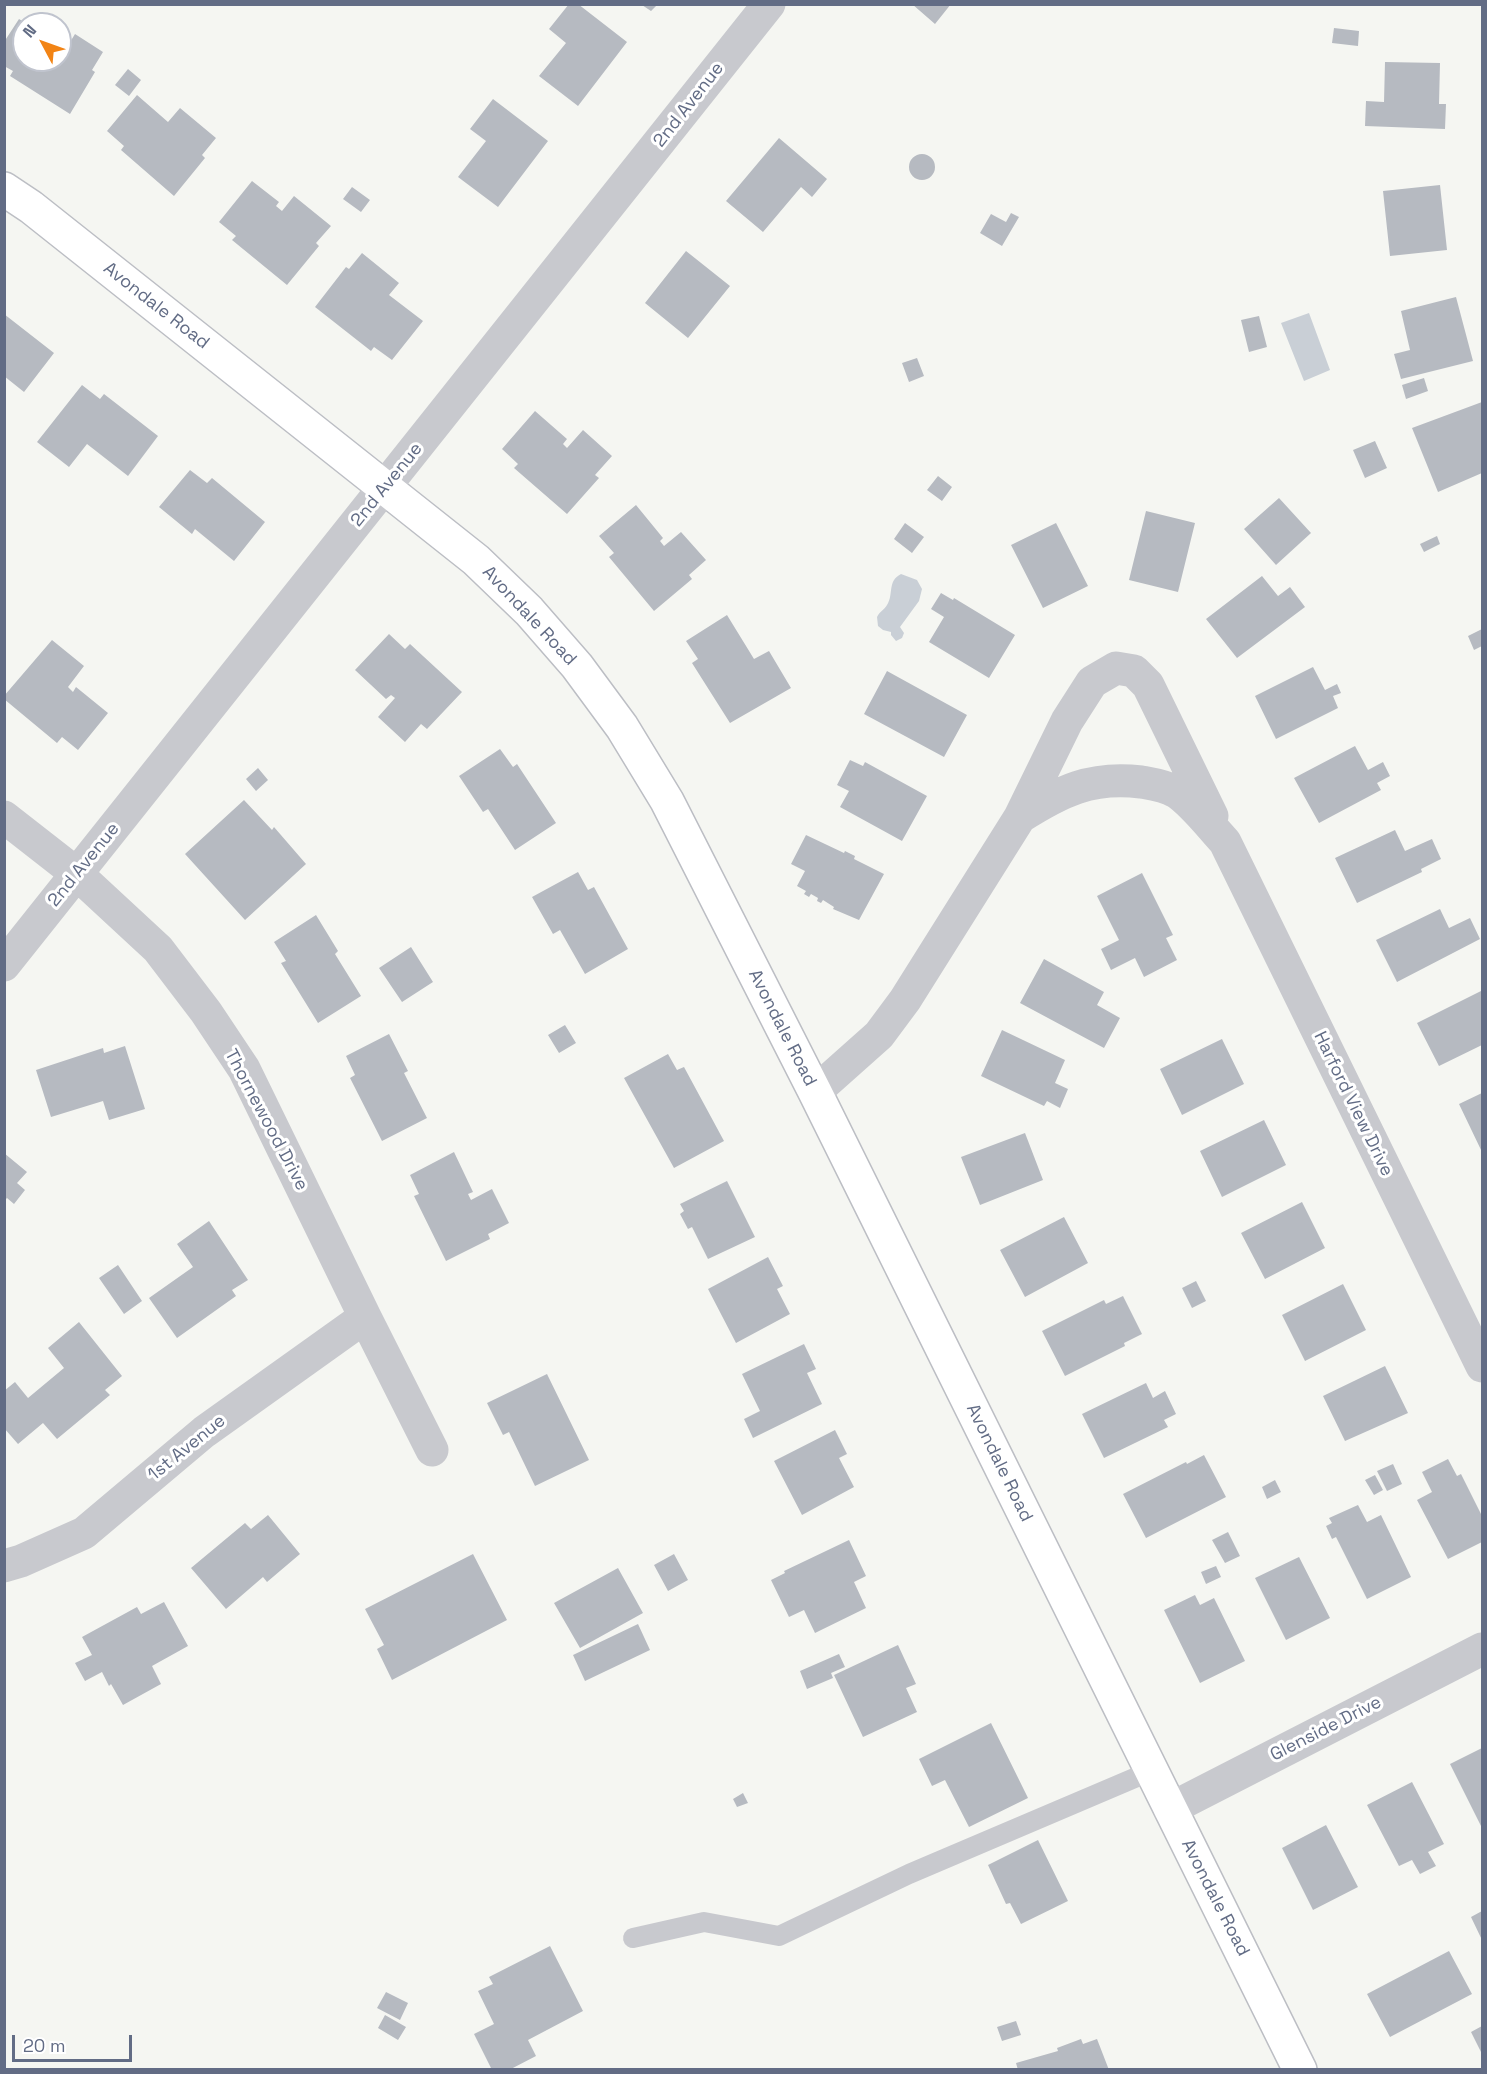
<!DOCTYPE html>
<style>
body{margin:0}
#map{position:relative;width:1487px;height:2074px;overflow:hidden;background:#f5f6f2;font-family:"Space Grotesk",sans-serif}
canvas{display:block}
.frame{position:absolute;inset:0;border:6px solid #626c85;pointer-events:none}
.north{position:absolute;left:12px;top:12px;width:60px;height:60px;box-sizing:border-box;background:#fff;border:2px solid #c0c4ce;border-radius:50%;rotate:311deg;font-size:16px;font-weight:700;line-height:24px;text-align:center;color:#626c85}
.north::after{content:'';display:block;margin:auto;width:21px;height:27px;background:#f28415;clip-path:polygon(50% 0,100% 100%,50% 72%,0 100%)}
.scale{position:absolute;left:12px;top:2035px;width:120px;height:27px;box-sizing:border-box;border:3px solid #626c85;border-top:0;padding-left:8px;font-size:18px;line-height:21px;white-space:nowrap;color:#626c85;-webkit-text-stroke:4px #fff;paint-order:stroke}
</style>
<div id="map">
<canvas width="1487" height="2074"></canvas>
<div class="frame"></div>
<div class="north">N</div>
<div class="scale">20 m</div>
</div>
<script>
const context = document.querySelector('canvas').getContext('2d');
context.lineJoin = 'round';
function fillPath(path, color) {
  context.fillStyle = color;
  context.fill(path, 'evenodd');
}
function stroke(path, color, width, dash) {
  context.strokeStyle = color;
  context.lineWidth = width;
  context.lineCap = dash ? 'butt' : 'round';
  context.setLineDash(dash || []);
  context.stroke(path);
}
function label(font, color, halo, rows, align = 'center') {
  context.font = font + ' "Space Grotesk",sans-serif';
  context.lineWidth = 6;
  context.setLineDash([]);
  context.textBaseline = 'middle';
  context.strokeStyle = halo;
  context.fillStyle = color;
  for (const [text, x, y, turn = 0] of rows) {
    context.save();
    context.translate(x, y);
    context.rotate((+turn || 0) * Math.PI / 180);
    context.textAlign = isNaN(turn) ? turn : align;
    if (halo) context.strokeText(text, 0, 0);
    context.fillText(text, 0, 0);
    context.restore();
  }
}
fillPath(new Path2D(`
 M1309,313L1330,370L1304,381L1281,323Z
 M901,574L917,580L922,589L919,601L900,627L904,633L902,638L896,641L891,635V632L883,630L878,626L877,617C880,611 884,610 887,605C894,594 887,581 901,574Z`), '#c9cfd6');
fillPath(new Path2D(`
 M569,4H578L627,42L578,106L539,76L566,43L549,29Z
 M912,4H951L935,24Z
 M642,5H657L651,11Z
 M19,19L27,24H24V60H60V49L64,52L75,34L103,52L92,70L95,72L70,114L10,76L13,71L4,66V42Z
 M1334,28L1359,31L1358,46L1332,43Z
 M1385,62L1440,63L1439,104H1446L1445,129L1365,126L1366,101L1384,102Z
 M128,69L141,80L129,96L115,85Z
 M137,95L168,122L180,108L216,138L202,155L205,158L174,196L121,150L124,146L107,131Z
 M493,99L548,141L498,207L458,177L486,141L470,129Z
 M779,138L827,179L812,197L801,187L763,232L726,201Z
 M909 167a13 13 0 1 1 26 0a13 13 0 1 1-26 0Z
 M252,181L279,202L276,206L282,211L294,196L331,226L316,243L319,246L287,285L232,240L236,236L219,222Z
 M1440,185L1447,250L1390,256L1383,191Z
 M352,187L370,200L361,212L343,199Z
 M1011,213L1019,217L1002,246L980,233L991,214L1006,222Z
 M686,251L730,286L688,338L645,303Z
 M362,253L399,283L389,295L423,321L392,360L374,347L371,351L315,307L346,267L349,269Z
 M1456,297L1473,361L1401,379L1394,354L1410,350L1401,311Z
 M4,314L54,353L24,392L4,376Z
 M1259,316L1267,347L1249,352L1241,320Z
 M917,358L924,376L909,382L902,363Z
 M1424,378L1428,391L1406,399L1402,385Z
 M82,385L100,399L104,394L158,436L128,476L87,444L69,467L37,442Z
 M1482,402V473L1438,492L1412,428Z
 M535,411L567,439L563,444L567,448L583,430L612,456L595,475L599,478L567,514L514,468L518,464L502,449Z
 M1375,441L1387,468L1365,478L1353,450Z
 M190,470L207,483L212,478L265,522L234,561L195,529L192,534L159,507Z
 M938,476L952,487L942,501L927,490Z
 M1279,498L1311,533L1276,565L1244,529Z
 M636,505L663,538L660,541L664,546L681,532L706,560L689,575L692,579L654,611L609,557L614,553L599,536Z
 M1146,511L1195,523L1178,592L1129,580Z
 M905,523L924,537L912,553L894,539Z
 M1056,523L1088,586L1043,608L1011,545Z
 M1437,536L1440,544L1424,552L1420,544Z
 M1262,576L1278,596L1290,587L1305,607L1237,658L1206,619Z
 M941,593L953,600L954,598L1015,635L989,678L929,642L944,617L931,609Z
 M727,615L754,659L769,651L791,688L730,723L692,663L698,659L686,641Z
 M1482,629V646L1474,650L1468,636Z
 M389,634L405,649L410,644L462,692L427,729L421,724L405,742L378,717L395,698L391,695L386,699L355,670Z
 M52,640L84,666L68,687L73,692L76,687L108,713L78,750L62,737L57,743L4,699V696Z
 M1313,667L1325,690L1337,684L1341,693L1333,696L1338,708L1276,739L1255,696Z
 M887,671L967,715L944,757L864,714Z
 M1355,746L1368,770L1383,762L1390,776L1377,783L1381,790L1319,823L1294,778Z
 M500,749L513,767L517,764L556,823L515,850L488,809L483,812L459,776Z
 M850,760L863,766L865,762L927,796L902,841L840,807L849,791L837,785Z
 M258,768L268,780L256,791L246,779Z
 M244,800L272,830L274,827L306,864L245,920L185,854Z
 M1395,830L1405,851L1432,839L1441,859L1421,869L1422,872L1357,903L1335,858Z
 M806,835L844,853L845,851L855,856L854,859L884,874L859,920L833,909L834,907L823,900L821,903L817,901L818,898L811,894L809,897L804,894L806,891L797,886L805,871L791,864Z
 M578,872L588,890L594,887L628,949L585,974L560,930L553,934L532,897Z
 M1142,873L1173,935L1166,938L1177,960L1144,977L1135,958L1111,970L1101,949L1119,940L1097,896Z
 M1440,909L1449,928L1470,918L1480,939L1397,982L1376,940Z
 M316,915L338,951L335,954L361,996L318,1023L281,963L286,961L274,942Z
 M411,947L433,982L402,1002L379,968Z
 M1044,959L1104,992L1097,1005L1120,1018L1104,1048L1020,1003Z
 M1481,991L1482,995V1045L1439,1066L1417,1023Z
 M565,1025L576,1043L559,1053L548,1035Z
 M1002,1030L1065,1060L1055,1083L1068,1089L1060,1108L1047,1101L1044,1106L981,1076Z
 M389,1034L408,1071L404,1073L427,1118L382,1141L350,1078L355,1075L346,1056Z
 M1222,1039L1244,1084L1182,1115L1160,1069Z
 M125,1046L145,1109L109,1120L103,1101L51,1117L36,1070L103,1048L104,1053Z
 M668,1054L677,1070L684,1067L724,1141L674,1168L624,1078Z
 M1482,1093V1152L1459,1104Z
 M1264,1120L1286,1165L1222,1197L1200,1151Z
 M1025,1133L1043,1180L980,1205L961,1157Z
 M454,1152L473,1192L468,1194L471,1200L492,1189L509,1223L488,1234L490,1239L446,1261L414,1196L419,1194L410,1175Z
 M4,1153L27,1172L17,1183L25,1190L14,1204L7,1198L4,1201Z
 M727,1181L755,1237L708,1259L692,1227L688,1229L680,1214L684,1211L680,1204Z
 M1302,1202L1325,1248L1265,1279L1241,1233Z
 M1064,1217L1088,1263L1025,1297L1000,1250Z
 M209,1221L248,1280L232,1290L236,1296L177,1338L149,1298L193,1267L177,1244Z
 M768,1257L783,1286L777,1289L790,1314L736,1343L708,1289Z
 M118,1265L142,1301L124,1314L99,1278Z
 M1196,1281L1206,1301L1192,1308L1182,1288Z
 M1343,1284L1366,1330L1305,1361L1282,1315Z
 M1123,1296L1142,1334L1124,1343L1125,1346L1065,1376L1042,1331L1104,1300L1106,1304Z
 M79,1322L122,1376L105,1390L110,1395L57,1439L43,1423L18,1444L4,1428V1391L15,1382L28,1398L64,1368L48,1348Z
 M804,1344L816,1369L807,1373L822,1404L753,1438L744,1419L760,1411L742,1374Z
 M1385,1366L1408,1413L1345,1441L1323,1396Z
 M547,1374L589,1460L535,1486L509,1432L503,1435L487,1403Z
 M1146,1383L1153,1398L1165,1391L1176,1414L1164,1420L1168,1427L1104,1458L1082,1414Z
 M835,1430L847,1454L839,1458L854,1487L802,1515L774,1461Z
 M1204,1455L1226,1497L1146,1538L1123,1494L1186,1462L1187,1464Z
 M1448,1459L1457,1476L1461,1474L1482,1516V1542L1448,1559L1417,1500L1432,1492L1422,1472Z
 M1393,1464L1402,1484L1387,1491L1377,1471Z
 M1375,1475L1383,1490L1374,1495L1365,1480Z
 M1275,1480L1281,1492L1267,1499L1262,1487Z
 M1358,1505L1367,1522L1381,1515L1411,1577L1367,1599L1336,1537L1332,1539L1326,1526L1332,1523L1329,1518Z
 M268,1515L300,1554L267,1582L263,1577L226,1609L191,1568L245,1523L251,1529Z
 M1228,1532L1240,1556L1225,1563L1212,1540Z
 M849,1540L866,1576L854,1582L866,1608L815,1633L804,1610L789,1617L771,1580L785,1573L784,1571Z
 M473,1554L507,1620L392,1680L377,1649L384,1645L365,1609Z
 M674,1554L688,1580L668,1591L654,1565Z
 M1299,1557L1330,1618L1286,1640L1255,1578Z
 M1216,1566L1221,1577L1206,1584L1201,1572Z
 M618,1568L643,1613L580,1648L554,1603Z
 M1195,1595L1200,1605L1214,1598L1245,1661L1200,1683L1164,1610Z
 M164,1602L188,1646L152,1666L161,1684L123,1705L111,1684L109,1686L102,1672L85,1681L75,1663L92,1655L82,1637L137,1607L141,1614Z
 M638,1624L650,1650L585,1681L573,1655Z
 M898,1645L916,1684L906,1688L917,1712L863,1737L834,1675Z
 M839,1654L845,1667L831,1673L833,1678L807,1689L800,1671Z
 M991,1723L1028,1798L969,1827L945,1780L932,1786L919,1759Z
 M1482,1748V1825L1481,1826L1450,1764Z
 M1412,1782L1444,1844L1428,1852L1436,1866L1420,1874L1412,1860L1399,1866L1367,1805Z
 M743,1793L748,1803L737,1807L733,1799Z
 M1326,1825L1358,1887L1313,1910L1282,1848Z
 M1038,1840L1068,1901L1021,1924L1010,1903L1006,1904L988,1865Z
 M1482,1911V1940L1471,1917Z
 M550,1946L583,2011L528,2040L536,2056L509,2070H492L474,2034L494,2024L478,1991L493,1984L489,1977Z
 M1449,1951L1472,1994L1390,2037L1367,1994Z
 M386,1992L408,2003L400,2020L377,2008Z
 M385,2015L406,2027L398,2040L378,2028Z
 M1016,2021L1021,2035L1002,2041L997,2027Z
 M1482,2026V2054L1471,2032Z
 M1081,2039L1083,2044L1097,2039L1109,2070H1018L1016,2063L1058,2051L1057,2048Z`), '#b6bac1');
const secondary = new Path2D(`
 M4,189L31,207L476,560L529,611L577,666L622,727L667,801L815,1092L1300,2070`);
stroke(secondary, '#bcbec4', 36);
stroke(new Path2D(`
 M633,1938L704,1922L779,1936L909,1874L1151,1771`), '#c8c9ce', 20);
stroke(new Path2D(`
 M4,817L77,874L158,949L206,1012L244,1069L365,1317L432,1450
 M1020,817L1067,721L1092,682L1116,668L1134,671L1148,685L1212,816
 M4,965L769,4
 M815,1092L879,1035L905,1000L1020,817C1061,791 1091,776 1141,782C1152,784 1166,786 1176,792C1193,803 1211,827 1225,842L1482,1366
 M4,1566L21,1561L84,1533L204,1432L365,1317
 M1170,1809L1482,1649`), '#c8c9ce', 33);
stroke(secondary, '#fff', 33);
label('18px', '#626c85', '#fff', [
 ["2nd Avenue",689,105,-52],
 ["Avondale Road",156,306,38],
 ["2nd Avenue",387,485,-51],
 ["Avondale Road",529,616,47],
 ["2nd Avenue",84,865,-51],
 ["Avondale Road",782,1028,63],
 ["Harford View Drive",1353,1104,64],
 ["Thornewood Drive",266,1120,62],
 ["1st Avenue",187,1448,-39],
 ["Avondale Road",999,1463,64],
 ["Glenside Drive",1326,1729,-27],
 ["Avondale Road",1215,1898,63]
]);
</script>
